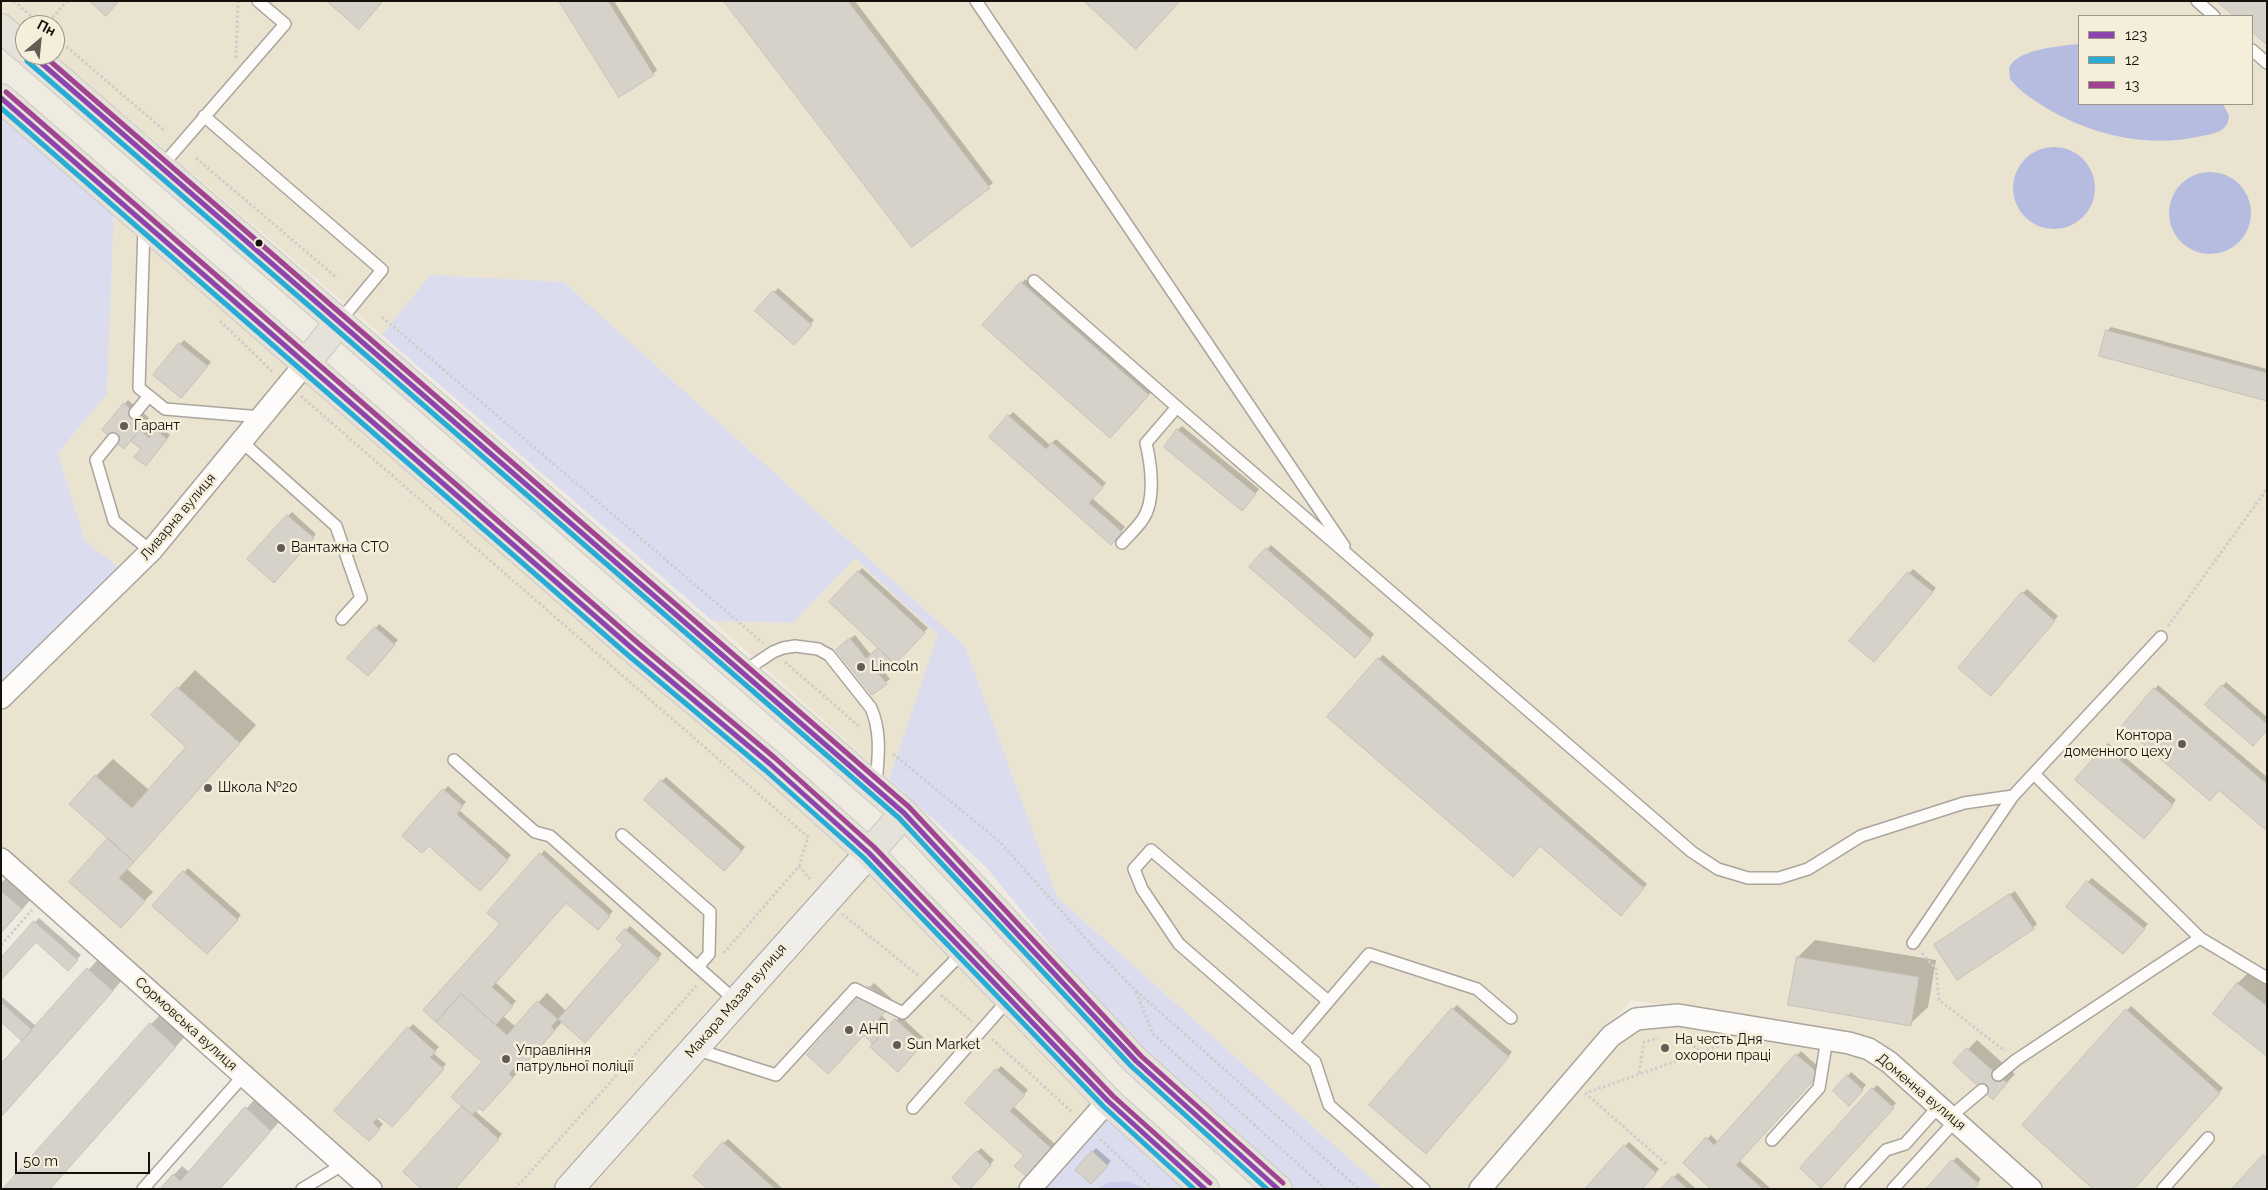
<!DOCTYPE html>
<meta charset="utf-8">
<style>
body{margin:0}
#map{position:relative;width:2268px;height:1190px;overflow:hidden;background:#efebe1;font-family:Raleway,sans-serif}
canvas{display:block}
.frame{position:absolute;inset:0;border:2px solid #14110b;pointer-events:none}
.legend{position:absolute;left:2078px;top:15px;width:175px;height:90px;box-sizing:border-box;background:#f5eedb;border:1px solid #9b9688;margin:0;padding:6px 9px;list-style:none;font-size:15px;color:#14110b}
.legend li{display:flex;align-items:center;gap:10px;height:25px}
.legend b{width:25px;border:1px solid #9b9688}
.north{position:absolute;left:15px;top:15px;width:50px;height:50px;box-sizing:border-box;background:#f5eedb;border:1px solid #9b9688;border-radius:50%;rotate:28deg;font-size:14px;font-weight:700;line-height:20px;text-align:center;color:#14110b}
.north::after{content:'';display:block;margin:auto;width:18px;height:22px;background:#615d56;clip-path:polygon(50% 0,100% 100%,50% 72%,0 100%)}
.scale{position:absolute;left:15px;top:1152px;width:135px;height:22px;box-sizing:border-box;border:2px solid #14110b;border-top:0;padding-left:6px;font-size:15px;line-height:18px;white-space:nowrap;color:#14110b;-webkit-text-stroke:4px #f5eedb;paint-order:stroke}
</style>
<div id="map">
<canvas width="2268" height="1190"></canvas>
<div class="frame"></div>
<ul class="legend">
<li><b style="height:6px;background:#8e44ad"></b>123</li>
<li><b style="height:6px;background:#28acd6"></b>12</li>
<li><b style="height:6px;background:#a04491"></b>13</li>
</ul>
<div class="north">Пн</div>
<div class="scale">50 m</div>
</div>
<script>
const context = document.querySelector('canvas').getContext('2d');
context.lineJoin = 'round';
function fillPath(path, color) {
  context.fillStyle = color;
  context.fill(path, 'evenodd');
}
function stroke(path, color, width, dash) {
  context.strokeStyle = color;
  context.lineWidth = width;
  context.lineCap = dash ? 'butt' : 'round';
  context.setLineDash(dash || []);
  context.stroke(path);
}
function label(font, color, halo, rows, align = 'center') {
  context.font = font + ' Raleway,sans-serif';
  context.lineWidth = 5;
  context.setLineDash([]);
  context.textBaseline = 'middle';
  context.strokeStyle = halo;
  context.fillStyle = color;
  for (const [text, x, y, turn = 0] of rows) {
    context.save();
    context.translate(x, y);
    context.rotate((+turn || 0) * Math.PI / 180);
    context.textAlign = isNaN(turn) ? turn : align;
    if (halo) context.strokeText(text, 0, 0);
    context.fillText(text, 0, 0);
    context.restore();
  }
}
fillPath(new Path2D(`
 M1,1H2267V1189H2042L1876,1038L1631,1000L1470,1186L1461,1189H1383L1057,897L965,646L564,282L430,275L382,335L54,55L55,25H25V30L1,10ZM2079,16H2252V104H2079Z
 M114,207L294,363L142,549L121,569L85,541L58,453L107,394Z
 M306,374L859,856L562,1189H386L1,847V710L157,556Z
 M855,558L939,635L889,779L713,621L793,623Z
 M867,863L1104,1107L1041,1189H576Z
 M1638,1017L1868,1052L2021,1189H1491Z`), '#eae3d0');
fillPath(new Path2D(`
 M1,108L114,207L107,394L58,453L85,541L121,569L1,687Z
 M430,275L564,282L965,646L1057,897L1383,1189H1288L1143,1059L986,867L889,779L938,635L855,558L793,623L713,621L382,335Z
 M1108,1111L1194,1189H1146L1129,1181L1110,1182L1096,1189H1041Z`), '#dbddef');
fillPath(new Path2D(`
 M1129,1181L1146,1189H1096L1110,1182Z`), '#c9cde9');
fillPath(new Path2D(`
 M2079,44V104H2223L2229,116C2228,132 2215,133 2202,136C2146,149 2086,134 2040,104C2029,97 2018,89 2010,79L2009,68C2017,49 2060,46 2079,44Z
 M2013 188a41 41 0 1 1 82 0a41 41 0 1 1-82 0Z
 M2169 213a41 41 0 1 1 82 0a41 41 0 1 1-82 0Z`), '#b6bbe0');
fillPath(new Path2D(`
 M561,1H614L657,70L653,74Z
 M725,1H855L993,183L912,246Z
 M1025,279L1152,391L1114,433L1022,283Z
 M778,288L814,320L797,339L757,311Z
 M2111,327L2267,369V400L2107,331Z
 M184,340L211,362L185,393L154,375Z
 M128,400L149,418L143,426L154,435L161,427L170,435L149,461L142,449L131,439L125,404Z
 M1013,412L1050,445L1056,439L1106,483L1092,498L1125,527L1115,539L1009,416Z
 M1182,426L1259,489L1246,506L1178,430Z
 M292,512L316,534L278,577L249,559Z
 M1271,545L1374,634L1359,653L1251,567Z
 M862,568L928,628L895,662L892,659L881,667L890,679L872,693L841,646L855,635L871,655L880,648L830,602Z
 M1913,569L1936,588L1877,656L1851,641Z
 M2027,589L2058,616L1994,691L2023,593Z
 M379,624L398,640L371,670L376,628Z
 M1383,655L1647,884L1625,910L1540,844L1379,659Z
 M195,670L256,725L127,869L153,892L121,926L109,838L96,776L113,759L149,790L188,747L153,715Z
 M2226,682L2267,717V729L2223,686Z
 M2158,685L2267,777V829L2155,689Z
 M2108,743L2176,800L2148,833L2076,780Z
 M666,777L745,847L728,866L662,781Z
 M448,786L466,802L459,810L511,855L484,886L429,844L404,835Z
 M544,850L613,911L601,925L566,901L495,982L516,1001L503,1016L516,1027L547,993L566,1011L625,945L618,939L630,926L662,954L588,1037L562,1022L534,1054L521,1059L516,1065L521,1069L491,1101L475,1111L502,1134L454,1189L463,1106L484,1062L425,1010L502,924Z
 M188,868L241,915L211,949L154,906Z
 M10,874L34,896L1,933V883Z
 M2092,878L2148,924L2127,949L2088,882Z
 M2015,891L2037,924L2033,928L1936,945Z
 M39,918L81,955L68,969L36,940L1,960Z
 M1815,940L1936,960L1928,1007L1910,1024L1798,957Z
 M101,956L125,977L1,1117L28,1036L1,1020V996L37,1027Z
 M2255,966L2267,975V1055L2214,1014L2238,983Z
 M874,983L894,1001L881,1015L892,1025L900,1016L926,1040L898,1070L875,1043L870,987Z
 M1457,1005L1512,1052L1429,1148L1453,1009Z
 M2131,1006L2223,1088L2132,1189L2024,1125Z
 M164,1011L188,1033L49,1189L151,1024Z
 M413,1024L439,1047L433,1053L446,1064L396,1122L379,1115L376,1118L383,1124L372,1136L336,1111Z
 M1977,1040L2015,1074L2001,1089L1955,1063Z
 M1801,1051L1822,1070L1739,1160L1771,1189H1713L1684,1163L1711,1135L1718,1142Z
 M1001,1066L1028,1090L1013,1106L1056,1145L1027,1177L1025,1156L967,1103Z
 M1851,1072L1866,1085L1853,1100L1848,1076Z
 M1877,1085L1896,1103L1825,1182L1873,1089Z
 M254,1100L279,1122L219,1189H161L182,1166L189,1172Z
 M728,1139L783,1189H710L724,1143Z
 M1629,1142L1659,1169L1641,1189H1587Z
 M981,1148L994,1160L971,1186L954,1178Z
 M1096,1148L1111,1161L1091,1183L1077,1170Z
 M1957,1157L1981,1179L1973,1189H1927Z
 M1678,1173L1696,1189H1663Z`), '#0003');
const building = new Path2D(`
 M90,1H119L106,16Z
 M327,1H383L359,29Z
 M559,1H608L654,75L619,97Z
 M724,1H848L990,188L912,247Z
 M1084,1H1180L1136,49Z
 M2217,1H2267V45L2252,32V16H2234Z
 M1021,282L1149,395L1110,438L982,325Z
 M773,291L812,325L794,345L755,311Z
 M2106,330L2267,373V401L2099,356Z
 M179,343L208,366L181,398L153,375Z
 M124,403L146,422L124,449L102,430Z
 M1008,415L1046,449L1052,442L1103,487L1089,503L1122,532L1111,545L989,437Z
 M1177,429L1256,494L1242,511L1164,447Z
 M140,430L149,438L156,430L167,439L146,466L134,457L141,449L131,441Z
 M287,515L314,538L274,583L247,559Z
 M1266,548L1371,639L1355,658L1249,567Z
 M858,571L925,633L895,664L829,602Z
 M1908,572L1933,592L1874,662L1849,641Z
 M2022,592L2055,621L1991,696L1958,668Z
 M375,627L395,645L368,676L347,658Z
 M850,638L866,658L878,648L891,660L877,672L887,684L872,695L836,650Z
 M1378,658L1644,888L1621,916L1540,846L1513,877L1327,717Z
 M2222,685L2267,724V730L2253,746L2205,705Z
 M177,687L240,743L134,862L69,804L95,775L132,808L186,747L151,715Z
 M2154,688L2267,784V831L2219,790L2210,801L2122,726Z
 M2104,746L2173,805L2144,839L2075,780Z
 M661,780L742,851L724,871L644,800Z
 M443,789L463,806L457,814L508,860L480,891L429,846L422,853L402,836Z
 M108,838L134,862L119,878L145,901L121,928L69,882Z
 M540,853L610,916L598,930L566,903L492,987L513,1006L496,1025L461,994L436,1022L423,1010L500,924L487,913Z
 M183,871L238,920L207,954L152,906Z
 M2087,881L2145,929L2123,954L2066,907Z
 M1,891L22,909L1,933Z
 M2010,894L2034,929L1957,980L1934,945Z
 M34,921L78,960L68,971L36,942L1,980V958Z
 M625,929L659,959L585,1043L558,1019L623,945L616,939Z
 M1797,957L1919,977L1911,1026L1788,1005Z
 M87,968L113,991L1,1117V1064Z
 M2237,983L2267,1006V1056L2213,1014Z
 M869,986L891,1005L878,1020L887,1028L873,1044L864,1035L828,1074L807,1055Z
 M461,994L507,1035L537,1001L558,1019L551,1027L555,1030L525,1064L521,1060L509,1074L513,1078L483,1111L479,1108L472,1115L451,1097L482,1062L436,1022Z
 M1,1002L32,1030L22,1041L1,1022Z
 M1452,1008L1509,1057L1426,1154L1369,1105Z
 M2126,1009L2220,1093L2134,1189H2093L2022,1125Z
 M895,1019L923,1044L898,1072L870,1047Z
 M150,1023L176,1047L50,1189H3Z
 M408,1027L436,1052L430,1057L444,1069L392,1127L379,1116L373,1123L380,1129L369,1141L334,1111Z
 M1967,1048L2007,1083L1993,1100L1953,1063Z
 M1796,1054L1819,1074L1736,1165L1763,1189H1711L1683,1163L1706,1137L1714,1145Z
 M996,1069L1025,1095L1010,1111L1053,1150L1028,1178L1014,1166L1024,1156L965,1103Z
 M1847,1075L1863,1090L1849,1106L1833,1091Z
 M1872,1088L1894,1108L1821,1188L1800,1168Z
 M462,1106L499,1139L455,1189H422L403,1172Z
 M245,1107L271,1131L220,1189H160L173,1174L180,1181Z
 M723,1142L775,1189H708L693,1176Z
 M1624,1145L1656,1173L1642,1189H1585Z
 M977,1151L991,1165L970,1189H964L952,1178Z
 M1092,1151L1108,1166L1091,1184L1075,1170Z
 M2263,1155L2267,1158V1189H2232Z
 M1952,1160L1979,1184L1974,1189H1926Z
 M1673,1176L1688,1189H1661Z`);
fillPath(building, '#d6d2ca');
stroke(building, '#c4c1b9', 1);
const lane = new Path2D(`
 M976,1L1344,546
 M2197,1L2214,16
 M2252,50L2267,63
 M204,116L382,270L339,322
 M161,167L285,24L258,1
 M144,227L139,388L165,409L261,417
 M1034,281L1177,407L1692,852L1718,869L1748,878H1779L1808,869L1861,836L1964,803L2013,796
 M135,413L149,396
 M113,439L96,460L114,521L151,551
 M241,441L336,526L361,598L342,619
 M1122,543C1129,535 1137,528 1143,519C1156,500 1151,464 1146,443L1177,407
 M743,672L773,652L783,648L795,646L818,649L829,655L871,708C882,733 878,759 876,785
 M454,760L535,832L550,836L736,1001
 M2034,774L2200,938L2267,978
 M622,835L710,912L709,954L698,967
 M1913,943L2013,796L2161,637
 M1328,1001L1151,850L1134,869L1142,889L1179,944L1315,1062L1329,1105L1424,1189
 M1293,1043L1369,954L1477,989L1511,1018
 M695,1049L776,1075L855,989L903,1013L964,951
 M1998,1075L2016,1060L2200,938
 M913,1108L1009,999
 M1950,1117L1982,1090
 M1772,1140L1819,1088L1827,1039
 M1851,1188L1886,1150L1905,1144L1939,1106
 M143,1189L244,1075
 M302,1189L344,1164
 M1893,1189L1955,1121
 M2163,1189L2208,1138`);
const street = new Path2D(`
 M1,698L151,551L306,363
 M1,859L371,1189
 M1030,1189L1108,1101
 M1480,1189L1611,1036L1636,1019L1678,1015L1849,1043L1869,1049L1889,1062L2031,1189`);
const secondary = new Path2D(`
 M569,1189L869,853`);
const primary = new Path2D(`
 M1,28L25,49
 M32,55L904,813L1136,1061L1278,1189
 M1,98L634,650L770,764L869,853L1108,1101L1205,1189
 M306,363L339,322
 M869,853L904,813`);
stroke(lane, '#a9a59d', 14);
stroke(street, '#a9a59d', 24);
stroke(secondary, '#a9a59d', 30);
stroke(primary, '#cac8c4', 30);
stroke(new Path2D(`
 M14,1L41,25
 M46,25L67,1
 M55,37L165,131
 M236,58L238,1
 M196,158L337,278
 M382,317L763,643
 M220,321L273,372
 M301,396L808,837L799,866L723,954
 M2168,626L2267,489
 M785,662L861,728
 M893,754L999,841L1095,949L1134,989L1359,1189
 M799,866L810,879
 M842,914L919,976
 M1,945L32,910
 M1922,953L1936,969L1939,1000L2005,1051
 M1136,992L1153,1034L1326,1189
 M941,995L972,1022
 M1682,1036L1701,1052
 M992,1039L1072,1112
 M1639,1073L1644,1042L1658,1038
 M1589,1092L1727,1043
 M1585,1093L1666,1164
 M1100,1139L1153,1189
 M515,1189L698,984`), '#cfcdcb', 3, [2.5, 2.5]);
stroke(lane, '#fdfcfa', 11);
stroke(street, '#fdfcfa', 21);
stroke(secondary, '#f0eeea', 28);
stroke(primary, '#e5e2da', 28);
stroke(new Path2D(`
 M32,55L904,813L1136,1061L1278,1189
 M1,98L634,650L770,764L869,853L1108,1101L1205,1189`), '#8e44ad', 5);
stroke(new Path2D(`
 M27,61L899,818L1131,1066L1267,1189
 M1,108L629,656L765,770L864,858L1103,1106L1194,1189`), '#28acd6', 5);
stroke(new Path2D(`
 M43,55L909,807L1141,1056L1283,1183
 M6,92L639,644L775,758L874,847L1113,1096L1210,1183`), '#a04491', 5);
for (const [x, y, r, color] of [
 [259,243,4.5,"#14110b"],
 [124,426,5,"#615d56"],
 [281,548,5,"#615d56"],
 [861,667,5,"#615d56"],
 [2182,744,5,"#615d56"],
 [208,788,5,"#615d56"],
 [849,1030,5,"#615d56"],
 [897,1045,5,"#615d56"],
 [1665,1048,5,"#615d56"],
 [506,1059,5,"#615d56"]
]) {
  const dot = new Path2D();
  dot.arc(x, y, r, 0, 2 * Math.PI);
  context.fillStyle = color;
  context.fill(dot);
  stroke(dot, '#f5eedb', 2);
}
label('14px', '#14110b', '#f5eedb', [
 ["Гарант",134,426],
 ["Вантажна СТО",291,548],
 ["Lincoln",871,667],
 ["Контора",2172,736,"right"],
 ["доменного цеху",2172,752,"right"],
 ["Школа №20",218,788],
 ["АНП",859,1030],
 ["На честь Дня",1675,1040],
 ["охорони праці",1675,1056],
 ["Sun Market",907,1045],
 ["Управління",516,1051],
 ["патрульної поліції",516,1067]
], 'left');
label('14px', '#14110b', '#f5eedb', [
 ["Ливарна вулиця",178,517,-50],
 ["Макара Мазая вулиця",736,1001,-49],
 ["Сормовська вулиця",186,1024,42],
 ["Доменна вулиця",1921,1092,40]
]);
</script>
